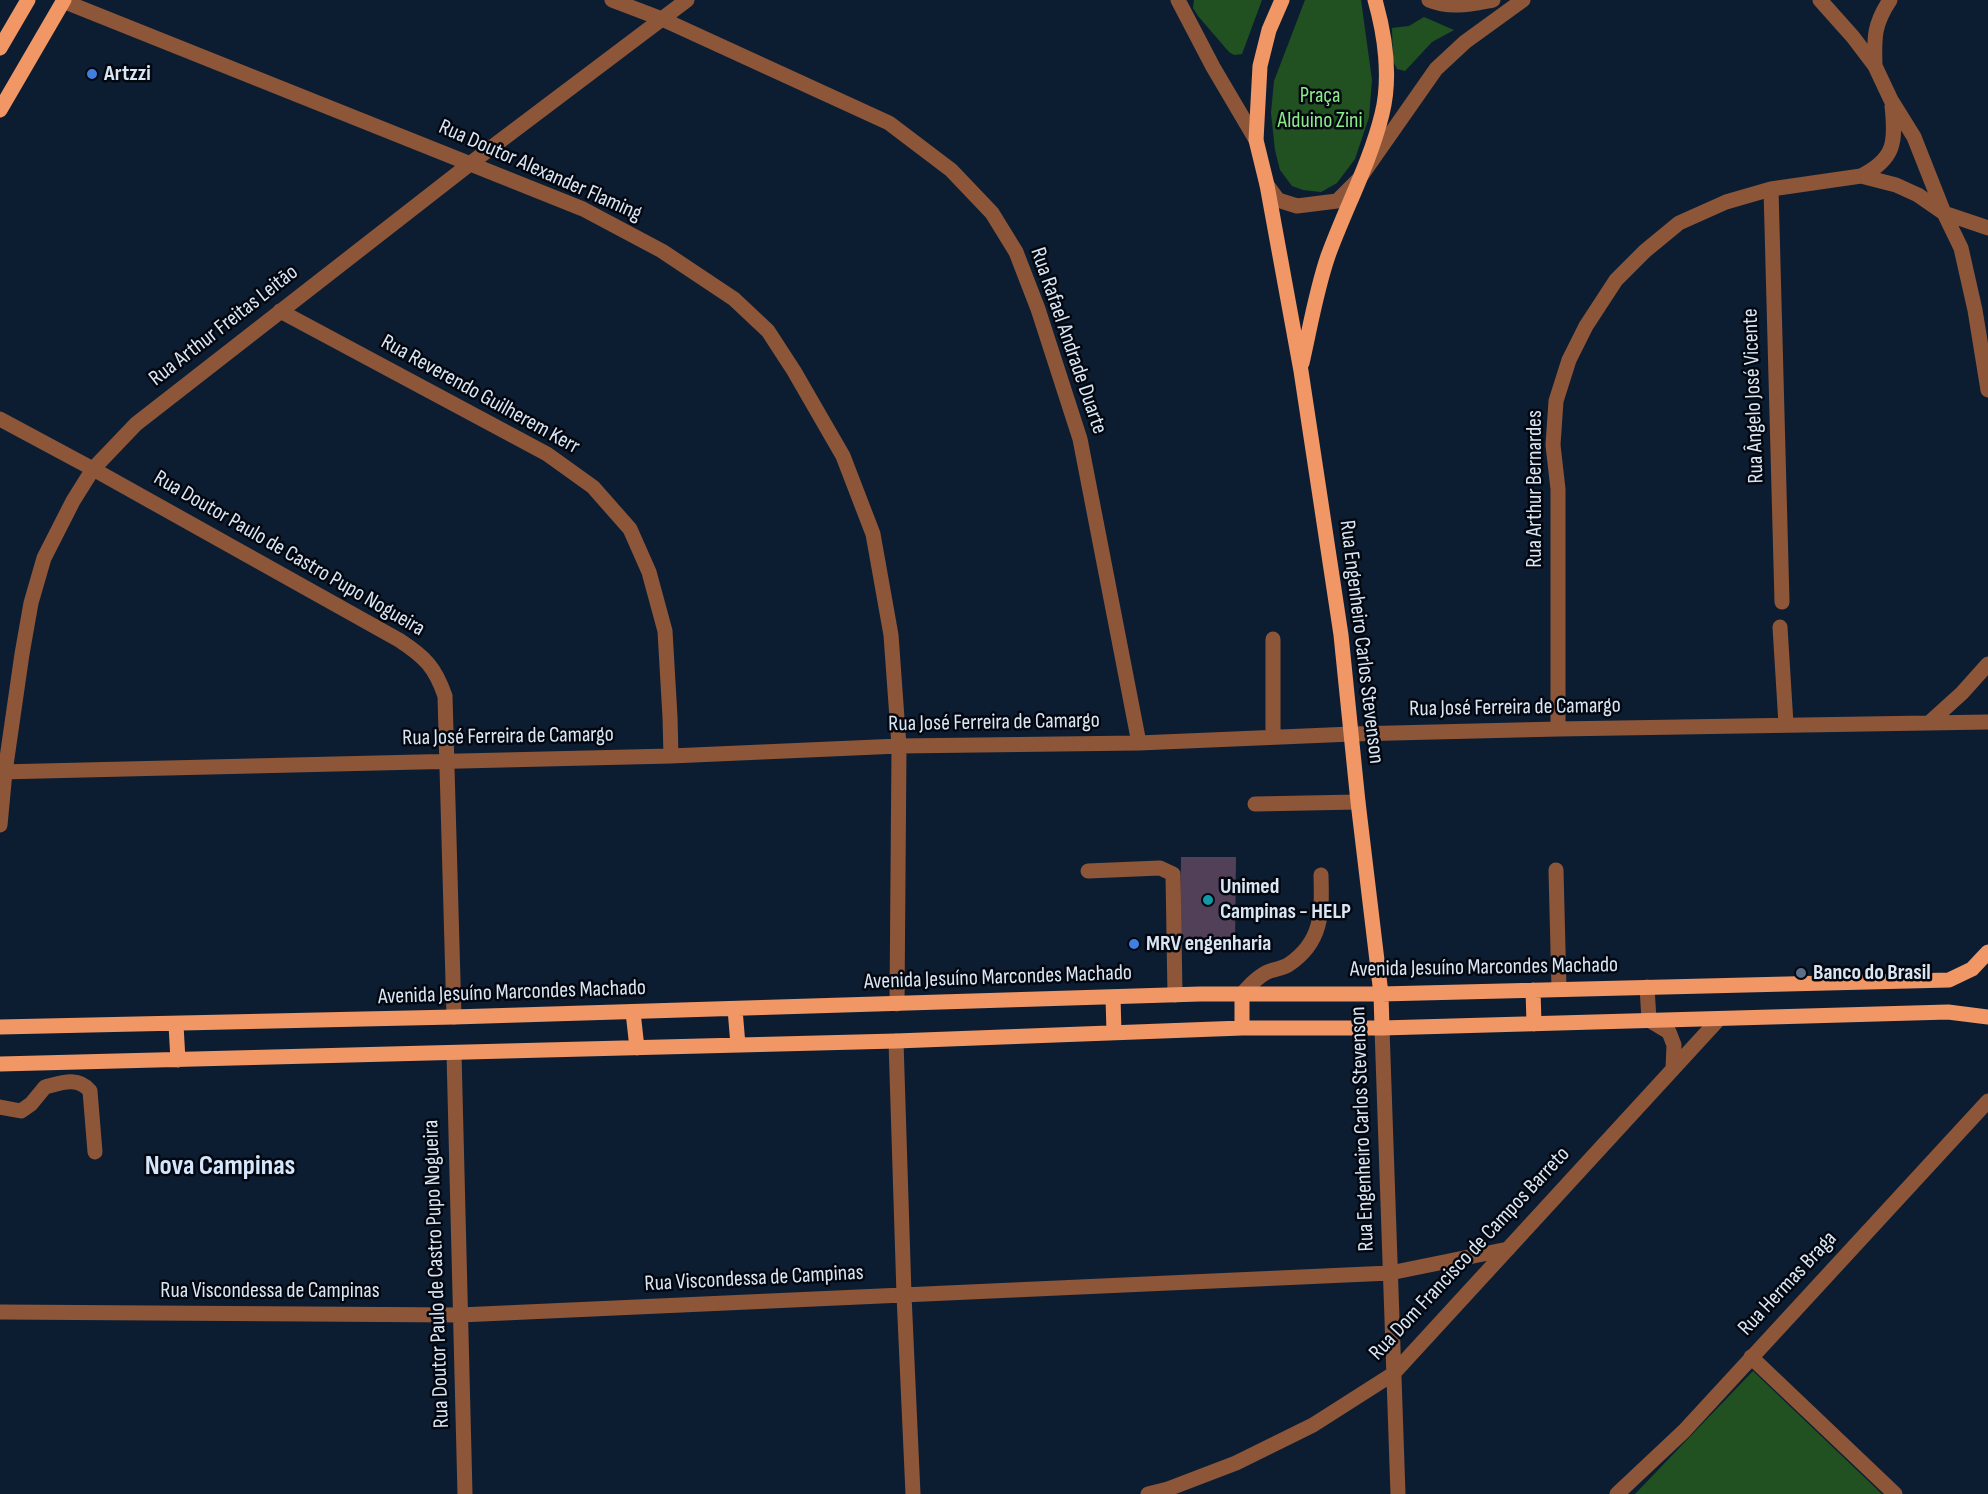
<!DOCTYPE html>
<meta charset="utf-8">
<style>
body{margin:0}
canvas{display:block;background:#0c1d32}
</style>
<canvas width="1988" height="1494"></canvas>
<script>
const context = document.querySelector('canvas').getContext('2d');
context.lineJoin = 'round';
function fillPath(path, color) {
  context.fillStyle = color;
  context.fill(path, 'evenodd');
}
function stroke(path, color, width, dash) {
  context.strokeStyle = color;
  context.lineWidth = width;
  context.lineCap = dash ? 'butt' : 'round';
  context.setLineDash(dash || []);
  context.stroke(path);
}
function label(font, color, halo, rows, align = 'center') {
  context.font = font + ' "Sofia Sans Condensed",sans-serif';
  context.lineWidth = 5;
  context.setLineDash([]);
  context.textBaseline = 'middle';
  context.strokeStyle = halo;
  context.fillStyle = color;
  for (const [text, x, y, turn = 0] of rows) {
    context.save();
    context.translate(x, y);
    context.rotate((+turn || 0) * Math.PI / 180);
    context.textAlign = isNaN(turn) ? turn : align;
    if (halo) context.strokeText(text, 0, 0);
    context.fillText(text, 0, 0);
    context.restore();
  }
}
fillPath(new Path2D(`
 M1194,0H1262L1242,54L1234,55L1229,52L1198,16L1193,8Z
 M1305,0H1361L1372,80L1369,117L1355,159L1337,183L1321,192L1303,190L1292,186L1280,170L1275,150L1271,113L1274,81Z
 M1424,17L1454,30L1432,42L1405,71L1397,69L1393,61L1392,28L1409,26Z
 M1753,1371L1882,1494H1635Z`), '#215021');
fillPath(new Path2D(`
 M1181,857H1236L1235,943L1180,942Z`), '#524058');
stroke(new Path2D(`
 M612,0L662,19L889,123L951,170L992,213L1016,252L1038,309L1080,439L1139,743
 M1178,0L1213,67L1256,140
 M1429,0C1451,9 1471,4 1493,0
 M1820,0L1853,37L1875,66L1891,100L1914,137L1944,213L1961,248L1975,310L1988,390
 M63,1L583,209L662,251L734,299L768,331L794,371L843,456L873,534L891,635L899,746L897,1004
 M1875,66C1874,37 1874,24 1890,0
 M1861,176C1895,159 1896,142 1892,106
 M1267,185L1278,200L1297,206L1337,201L1359,179L1436,69L1465,42L1523,0
 M1771,189L1782,602
 M280,311L547,454L593,487L630,529L649,572L665,631L670,717L671,756
 M0,419L93,469L399,640C425,657 435,667 445,696L454,1017
 M1780,627L1786,724
 M1930,722L1962,693L1988,664
 M1558,729V489L1553,445L1556,401L1569,360L1586,326L1616,280L1645,251L1679,223L1726,202L1771,189L1861,176L1896,185L1918,195L1944,213L1988,228
 M1273,737V639
 M0,772L671,756L899,746L1139,743L1352,734L1558,729L1988,722
 M1255,804L1358,802
 M0,825L5,772L22,654L31,603L44,558L73,501L93,469L136,424L471,163L687,0
 M1556,870L1559,989
 M1088,871L1160,868L1173,874L1175,995
 M1647,987L1649,1020L1669,1032L1674,1045L1673,1069
 M1242,994C1250,985 1259,975 1270,971C1276,969 1283,968 1288,965C1323,942 1322,912 1321,875
 M1382,1028L1398,1494
 M896,1041L904,1295L913,1494
 M454,1053L465,1494
 M0,1107L21,1111L31,1104L45,1087C61,1083 78,1076 90,1091L95,1152
 M0,1312L460,1315L1390,1273L1508,1249
 M1751,1357L1895,1494
 M1148,1494L1168,1489L1236,1463L1313,1425L1393,1374L1719,1019
 M1617,1494L1684,1431L1988,1101`), '#8d5639', 15);
stroke(new Path2D(`
 M1282,0L1269,30L1260,66L1256,140L1267,185L1301,371L1341,635L1358,802L1381,994L1382,1028
 M0,48L28,0
 M0,110L64,0
 M1302,363C1310,328 1316,291 1328,256C1345,209 1370,163 1382,114C1391,78 1385,35 1375,0
 M1533,990L1534,1024
 M1242,994V1028
 M1113,997L1114,1033
 M735,1009L738,1045
 M633,1012L637,1048
 M176,1025L178,1060
 M0,1027L454,1017L1200,994H1381L1949,980L1972,969L1988,952
 M0,1064L896,1041L1242,1028H1382L1948,1012L1988,1017`), '#f19665', 15);
for (const [x, y, r, color] of [
 [92,74,6,"#3f7fe0"],
 [1208,900,6,"#0f9aa8"],
 [1134,944,6,"#3f7fe0"],
 [1801,973,6,"#5c6f8a"]
]) {
  const dot = new Path2D();
  dot.arc(x, y, r, 0, 2 * Math.PI);
  context.fillStyle = color;
  context.fill(dot);
  stroke(dot, '#030710', 2);
}
label('bold 22px', '#dae6f4', '#030710', [
 ["Artzzi",104,74],
 ["Unimed",1220,887],
 ["Campinas - HELP",1220,912],
 ["MRV engenharia",1146,944],
 ["Banco do Brasil",1813,973]
], 'left');
label('22px', '#8eeb8b', '#030710', [
 ["Praça",1320,96],
 ["Alduino Zini",1320,121]
]);
label('22px', '#dae6f4', '#030710', [
 ["Rua Doutor Alexander Flaming",540,171,24],
 ["Rua Arthur Freitas Leitão",224,326,-38],
 ["Rua Rafael Andrade Duarte",1068,341,71],
 ["Rua Reverendo Guilherem Kerr",480,395,29],
 ["Rua Ângelo José Vicente",1754,396,-92],
 ["Rua Arthur Bernardes",1535,489,-90],
 ["Rua Doutor Paulo de Castro Pupo Nogueira",289,554,30],
 ["Rua Engenheiro Carlos Stevenson",1361,642,83],
 ["Rua José Ferreira de Camargo",1515,708,-1],
 ["Rua José Ferreira de Camargo",994,723,-1],
 ["Rua José Ferreira de Camargo",508,737,-1],
 ["Avenida Jesuíno Marcondes Machado",1484,968,-1],
 ["Avenida Jesuíno Marcondes Machado",998,978,-2],
 ["Avenida Jesuíno Marcondes Machado",512,993,-2],
 ["Rua Engenheiro Carlos Stevenson",1363,1129,-92],
 ["Rua Dom Francisco de Campos Barreto",1470,1254,-47],
 ["Rua Doutor Paulo de Castro Pupo Nogueira",437,1274,-92],
 ["Rua Viscondessa de Campinas",754,1279,-3],
 ["Rua Hermas Braga",1788,1284,-47],
 ["Rua Viscondessa de Campinas",270,1291]
]);
label('bold 28px', '#d4e7fd', '#030710', [
 ["Nova Campinas",220,1167]
]);
</script>
